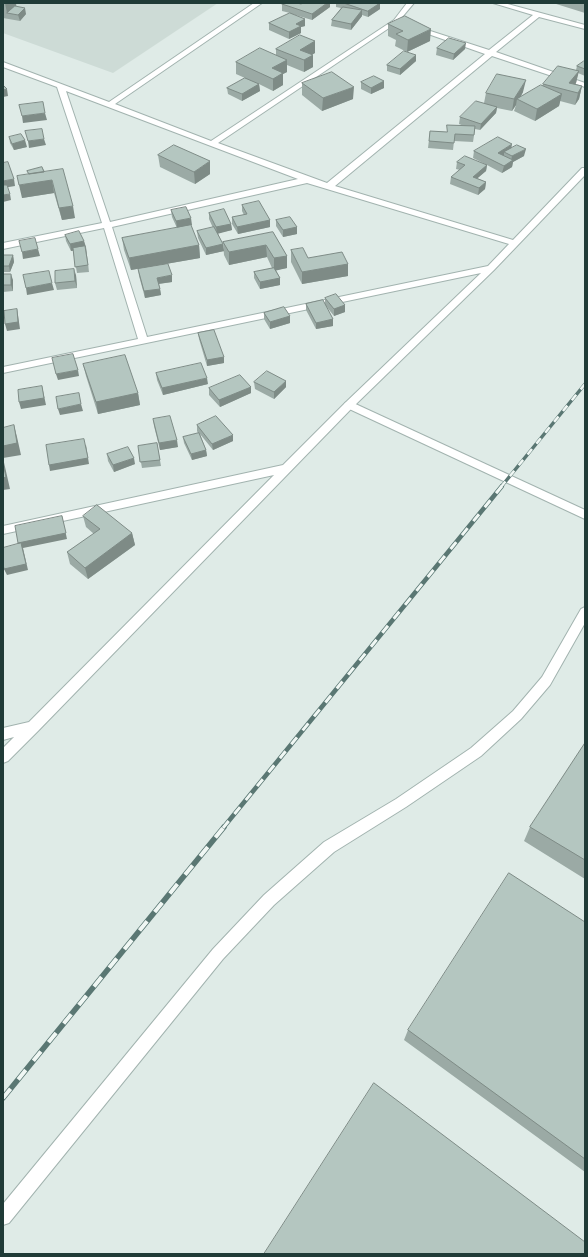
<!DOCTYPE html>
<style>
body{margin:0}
#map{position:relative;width:588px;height:1257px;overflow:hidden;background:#dfebe7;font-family:Cabin,sans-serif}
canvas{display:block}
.frame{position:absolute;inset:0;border:4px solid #203b37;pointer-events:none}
</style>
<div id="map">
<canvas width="588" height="1257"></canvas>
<div class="frame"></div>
</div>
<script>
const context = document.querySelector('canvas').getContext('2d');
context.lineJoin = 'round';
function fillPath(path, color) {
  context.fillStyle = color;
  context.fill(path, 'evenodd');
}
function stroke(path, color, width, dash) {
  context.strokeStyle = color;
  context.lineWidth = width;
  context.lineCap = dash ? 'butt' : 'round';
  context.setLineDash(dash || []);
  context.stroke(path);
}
fillPath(new Path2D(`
 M3,3H218L113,73L3,33Z`), '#cddbd6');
const lane = new Path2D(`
 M349,401L585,510V519L345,407L344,405L345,403Z`);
const street = new Path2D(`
 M254,3H262L115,104L211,141L394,20L407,3H414L398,22L218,143L327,183L485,54L414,29V27H418L489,50L533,15L493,3H504L585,25V29L539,17L496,52L585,83V87L492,56L335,186L513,240L582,168H585V175L494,270L353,407L38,731L8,761L3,763V748L14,737L3,740V728L29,722L274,475L3,534V526L283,465L345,403L481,273L3,373V367L138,339L104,228L3,249V243L102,223L57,87L3,67V62L109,102ZM66,91L298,179L110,222ZM307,183L509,244L488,266L147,337L112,227Z
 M585,607V623L550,685L521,719L481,756L406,807L334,852L274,905L223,959L9,1223L3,1225V1204L213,949L264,895L324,842L396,799L471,748L513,711L542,677L581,609Z`);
stroke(lane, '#a2b3af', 2);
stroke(street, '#a2b3af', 2);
fillPath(lane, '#fff');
fillPath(street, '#fff');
const railFar2 = new Path2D(`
 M501,487L585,384`);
const railFar1 = new Path2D(`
 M223,828L502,486`);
const rail = new Path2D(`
 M3,1098L224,827`);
stroke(railFar2, '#5a7773', 3.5);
stroke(railFar1, '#5a7773', 4.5);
stroke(rail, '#5a7773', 5.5);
stroke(railFar2, '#f0f7f4', 2.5, [7]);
stroke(railFar1, '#f0f7f4', 3, [9]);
stroke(rail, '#f0f7f4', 4, [12]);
fillPath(new Path2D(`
 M3,3H16V7L26,14L20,21L3,18Z
 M336,3H380V9L368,17L362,15V16L351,30L331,26L332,20L341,8L336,7Z
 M553,3H585V13Z
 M282,4H301L330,7L312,20L292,14L305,19V26L301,27V33L289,39L269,30V23L290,13L282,11Z
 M388,24L430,41L407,52L395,46L396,40L388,36Z
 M315,41V53L312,54L313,67L304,72L287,65V72L283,74V85L273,91L259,84L260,91L242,101L228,94L227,88L245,78L236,74V62L276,55V49Z
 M437,48L465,49L453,60L436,55Z
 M416,55V61L400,75L387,71V65Z
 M585,61V76L578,73L576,83L575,85L582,86L579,99L575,105L560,101L559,106L535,121L514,111L516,105L512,111L497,108L496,113L480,130L475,129L473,142L454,141L453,150L428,148L430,131L447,132V125L464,126L459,124L460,117L484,103L486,93L523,92L520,97L543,85V84L576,70L577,66Z
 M384,81V88L371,94L361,89V82Z
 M302,83L353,99L322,111L302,95Z
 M9,137L27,147L14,150L10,143Z
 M512,148L524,156L513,162L512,167L502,173L487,165L486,171L477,178L486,182L485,189L478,195L450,184L451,177L460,170L456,169L457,162L485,164L473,158L474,151Z
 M158,155L210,174L195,184L160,167Z
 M42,167L75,218L62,220L54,193L22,198L28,174L27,171Z
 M242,205L270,220V227L238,234L232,224V217L244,215L242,211Z
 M171,210L192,225L180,227L199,245L200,258L131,270L124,250L122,238L177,228L172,217Z
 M209,213L231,224L232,230L218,233L224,251L206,255L198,238L197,231L213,228L209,219Z
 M276,220L297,227V234L283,237L276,226Z
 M273,232L287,256V268L276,270L280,278V285L260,289L254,278V272L272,268L267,257L229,265L224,255L223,242Z
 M65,235L84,241L89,272L77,273L73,251H71L66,241Z
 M291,250L308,258L348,264V276L302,284L291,262Z
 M3,255H13L14,262L10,272H3Z
 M138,269L172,282L159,284L160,289L161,295L145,298L139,276Z
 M3,274L13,280V291L3,292Z
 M76,275L77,288L57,290L55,283Z
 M325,298L345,305V312L334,316L326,306L333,319V326L316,329L306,310V304L325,303Z
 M264,313L290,316V323L270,329L264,319Z
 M198,333L224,357V363L207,366L199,339Z
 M83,364L138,393L140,405L98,414L86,376Z
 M156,373L208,384L163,395L157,380Z
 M254,382L286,387L274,399L255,389Z
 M251,387V393L220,407L209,395V388Z
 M153,419L178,447L160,450L154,426Z
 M197,425L233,441L213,450L200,434L206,450L207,456L192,460L184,443L183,437L198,433L197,431Z
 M157,443L161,466L142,468L138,446Z
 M107,454L135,464L114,472L108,461Z
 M83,516L132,533L135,545L88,579L70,564L67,552L94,534L86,527Z
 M585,743V879L524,841L530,827Z
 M585,922V1172L404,1040L408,1030Z`), '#9baaa5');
fillPath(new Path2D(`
 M5,3H16L17,12L7,13Z
 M327,3H330V7L312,20V14Z
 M380,3V9L368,17V11Z
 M25,8L26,14L20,21L18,15Z
 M362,10V16L351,30V24Z
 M305,19V26L301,27V33L289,39V32L296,24Z
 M431,29L430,41L407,52L408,40Z
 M315,41V53L303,60L300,50Z
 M466,43L465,49L453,60L454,54Z
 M313,55V67L304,72V60Z
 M416,55V61L400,75V69Z
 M287,60V72L283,74V85L273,91V79L272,68Z
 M579,71L576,83L570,91L569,83Z
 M526,80L523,92L519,100L517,99L516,105L512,111L514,99Z
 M384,81V88L371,94V88Z
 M259,84L260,91L242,101V94Z
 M582,86L579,99L575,105L578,93Z
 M354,87L353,99L322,111L323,98Z
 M7,89L8,96L3,97V90Z
 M562,94L559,106L535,121L537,109Z
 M497,107L496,113L480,130L481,124Z
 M45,113L47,120L23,123L22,116Z
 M44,139L46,145L29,148L28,141Z
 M25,140L27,147L14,150L12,144Z
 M512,144L511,151L504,152V155L497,159L498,153Z
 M526,149L524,156L513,162L512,167L502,173L504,166L511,161L512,156Z
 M210,161V174L195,184L194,172Z
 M487,165L486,171L472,183L473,177Z
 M14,179L15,186L3,188V181Z
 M52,180L54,193L22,198L19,185Z
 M486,182L485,189L478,195L479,188Z
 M10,194L11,200L3,202V195Z
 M73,206L75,218L62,220L59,208Z
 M191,218L192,225L177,228L176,221Z
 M270,220V227L238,234L237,227Z
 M231,224L232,230L217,234L216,227Z
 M297,227V234L283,237V230Z
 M84,241L86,247L89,272L85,247L71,251L70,244Z
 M223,244L224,251L206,255V248Z
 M199,245L200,258L131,270L129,258Z
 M266,245L267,257L229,265V252Z
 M38,249L40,256L23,259L22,252Z
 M13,255L14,262L10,272L9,266Z
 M287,256V268L274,271V258Z
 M348,264V276L302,284V272Z
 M74,269L76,275L77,288L75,281Z
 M11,274L13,280V291L11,285Z
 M172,275V282L157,284V278Z
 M280,278V285L260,289V282Z
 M52,283L54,290L27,295L26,288Z
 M160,289L161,295L145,298L144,291Z
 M345,305V312L334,316V309Z
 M17,309L18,315L20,329L7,331L5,324Z
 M290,316V323L270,329V322Z
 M333,319V326L316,329V323Z
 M224,357V363L207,366V360Z
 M78,370L79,376L58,380L56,374Z
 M207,378L208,384L163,395L162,388Z
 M286,381V387L274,399V392Z
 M42,386L46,405L21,409L19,402Z
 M251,387V393L220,407L219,400Z
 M138,393L140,405L98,414L96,402Z
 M81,404L83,411L60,415L58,409Z
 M14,425L17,437L21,455L3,458L10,489L3,490V446Z
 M233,435V441L213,450L212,444Z
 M177,440L178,447L160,450L159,443Z
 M86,445L89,464L50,471L49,465Z
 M206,450L207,456L192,460L191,454Z
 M134,458L135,464L114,472L113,465Z
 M62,516L67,539L23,548L28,570L7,575L4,569L20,549L18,543Z
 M132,533L135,545L88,579L85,568Z`), '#7e8b86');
const building = new Path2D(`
 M284,3H297L301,4L303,3H327L312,14L282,4Z
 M344,3H380L368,11Z
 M15,6L25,8L18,15L7,13Z
 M343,7L362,10L351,24L332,20Z
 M290,13L305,19L296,24L301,26L289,32L269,23Z
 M405,16L431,29L408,40L396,34L403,31L388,24Z
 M300,35L315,41L300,50L313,55L304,60L276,49Z
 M449,38L466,43L454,54L437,48Z
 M260,48L287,60L272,68L283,73L273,79L236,62Z
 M404,51L416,55L400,69L387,65Z
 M584,61H585V69L577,66Z
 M558,66L579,71L569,83L582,86L578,93L543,84Z
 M332,72L354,87L323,98L302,83Z
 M497,74L526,80L514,99L486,93Z
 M374,76L384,81L371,88L361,82Z
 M245,78L259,84L242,94L227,88Z
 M3,85L7,89L3,90Z
 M541,85L562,94L537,109L517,99Z
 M476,101L497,107L481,124L460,117Z
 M43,102L45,113L22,116L19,105Z
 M447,125L475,126L474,135L455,134L454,143L429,141L430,131L447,132Z
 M42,129L44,139L28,141L25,131Z
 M21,134L25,140L12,144L9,137Z
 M498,137L512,144L498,153L513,160L504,166L474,151Z
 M174,145L210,161L194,172L158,155Z
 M517,145L526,149L512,156L504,152Z
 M465,156L487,165L473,177L486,182L479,188L451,177L465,165L457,162Z
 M8,162L14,179L3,181V163Z
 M42,167L44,172L29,174L27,171Z
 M63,169L73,206L59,208L52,180L19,185L17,176Z
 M3,185H7L10,194L3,195Z
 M259,201L270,220L237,227L232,217L247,214L242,205Z
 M186,207L191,218L176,221L171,210Z
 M224,209L231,224L216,227L209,213Z
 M290,217L297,227L283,230L276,220Z
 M191,225L199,245L129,258L122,238Z
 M214,227L223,244L206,248L197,231Z
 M79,231L84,241L70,244L65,235Z
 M273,232L287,256L274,258L266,245L229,252L223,242Z
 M35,238L38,249L22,252L19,241Z
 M85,246L88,265L75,267L73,248Z
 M303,248L308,258L342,252L348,264L302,272L291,250Z
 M3,255H13L9,266H3Z
 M168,264L172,275L157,278L160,289L144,291L138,269Z
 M274,268L280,278L260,282L254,272Z
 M74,269L75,281L55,283V271Z
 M49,271L52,283L26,288L23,275Z
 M3,274H11V285H3Z
 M336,294L345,305L334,309L325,298Z
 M323,300L333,319L316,323L306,304Z
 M284,307L290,316L270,322L264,313Z
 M17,309L18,322L5,324L4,311Z
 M214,330L224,357L207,360L198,333Z
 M73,354L78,370L56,374L52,358Z
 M125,355L138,393L96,402L83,364Z
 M201,363L207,378L162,388L156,373Z
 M267,371L286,381L274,392L254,382Z
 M240,375L251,387L219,400L209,388Z
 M42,386L44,398L19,402L18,390Z
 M79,393L81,404L58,409L56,397Z
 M170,416L177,440L159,443L153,419Z
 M216,416L233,435L212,444L197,425Z
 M14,425L17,443L3,446V428Z
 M199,433L206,450L191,454L183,437Z
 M84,439L88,458L49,465L46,445Z
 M157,443L160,460L140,462L138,446Z
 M128,447L134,458L113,465L107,454Z
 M3,463L6,477L3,478Z
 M97,505L132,533L85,568L67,552L100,529L83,516Z
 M62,516L66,533L18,543L15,526Z
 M21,543L26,564L4,569L3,564V548Z
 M585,743V860L530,827Z
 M509,873L585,922V1159L408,1030Z
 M374,1083L585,1242V1254H264Z`);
fillPath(building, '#b4c6c0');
stroke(building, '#7e8b86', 1);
</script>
